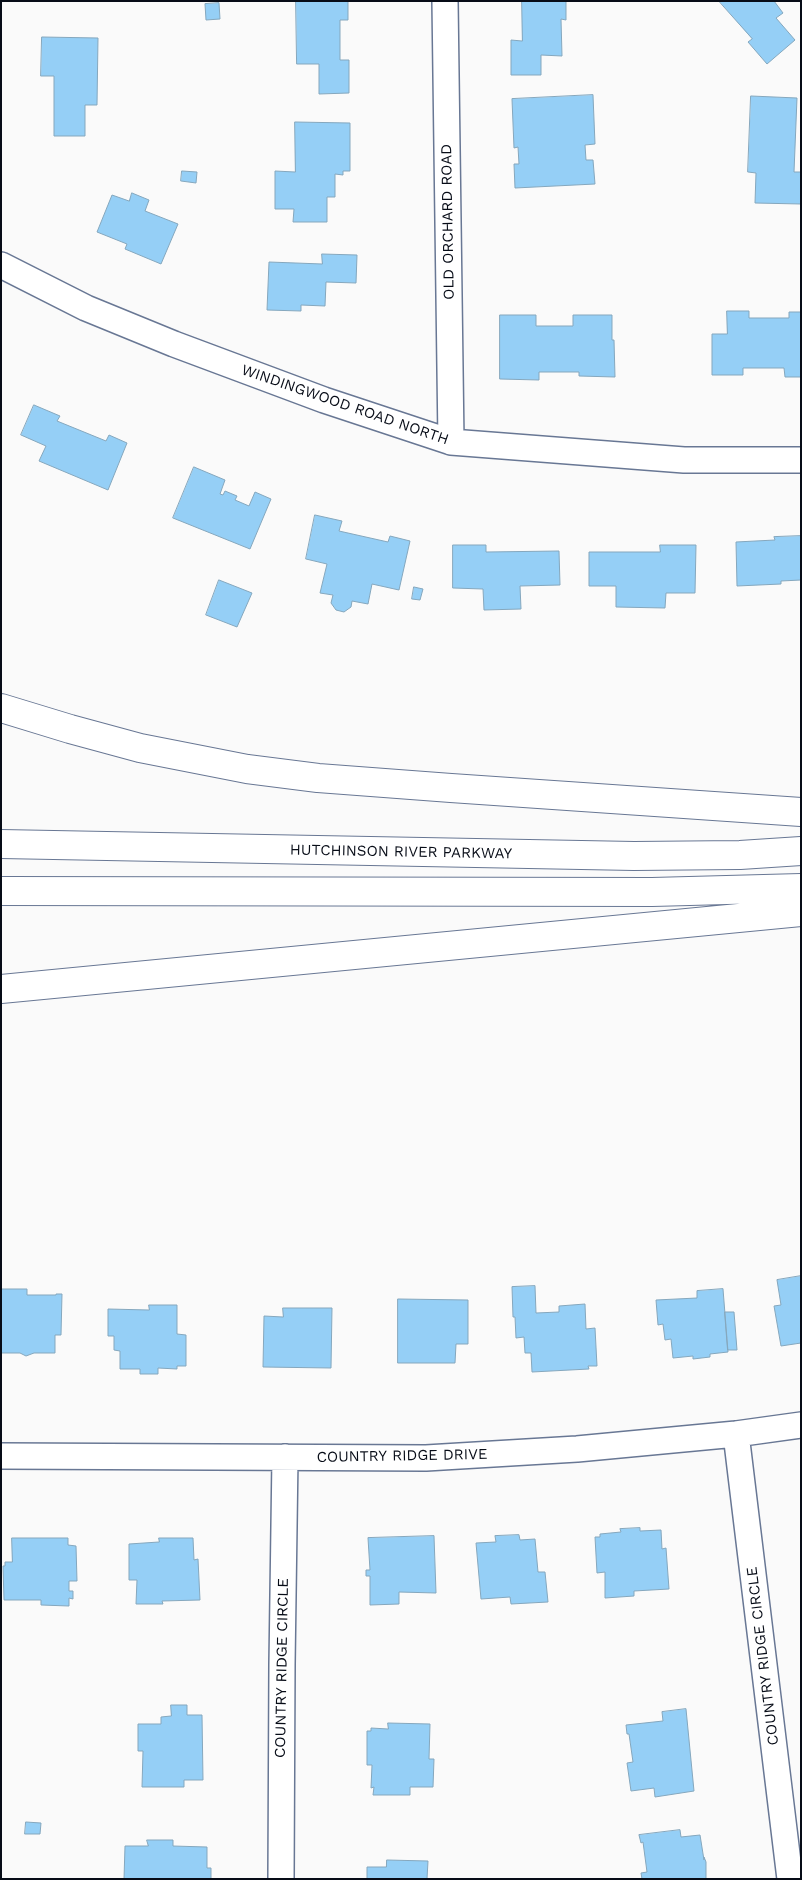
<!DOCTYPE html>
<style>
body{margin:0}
#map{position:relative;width:802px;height:1880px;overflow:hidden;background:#fafafa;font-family:"Work Sans",sans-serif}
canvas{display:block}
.frame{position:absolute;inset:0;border:2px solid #070c17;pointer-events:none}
</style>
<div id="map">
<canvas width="802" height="1880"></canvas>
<div class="frame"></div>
</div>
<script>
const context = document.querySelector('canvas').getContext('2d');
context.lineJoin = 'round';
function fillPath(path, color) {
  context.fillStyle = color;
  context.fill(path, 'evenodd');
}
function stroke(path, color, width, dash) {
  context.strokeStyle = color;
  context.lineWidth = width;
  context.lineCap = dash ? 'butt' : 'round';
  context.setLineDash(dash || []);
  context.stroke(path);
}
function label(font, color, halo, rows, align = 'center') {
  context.font = font + ' "Work Sans",sans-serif';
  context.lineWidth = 4;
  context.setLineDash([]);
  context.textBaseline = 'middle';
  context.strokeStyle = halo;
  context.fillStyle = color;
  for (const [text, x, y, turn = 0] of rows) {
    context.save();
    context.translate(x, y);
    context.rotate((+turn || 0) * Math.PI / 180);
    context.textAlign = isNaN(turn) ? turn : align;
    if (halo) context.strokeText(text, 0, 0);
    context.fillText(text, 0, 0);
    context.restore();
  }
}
const building = new Path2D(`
 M296,1H348V20H340V60H349V93L319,94V64H297Z
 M522,1H566V20L561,19L562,56L541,55V75H511V40L522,41Z
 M719,1H774L783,13L776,18L795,40L767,64L748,42L752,39Z
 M219,3L220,19L206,20L205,4Z
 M42,37L98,38L97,105H85V136H54V76H41Z
 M593,95L595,144L585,145L586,160H593L595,184L515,188L514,164H519L518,147L514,148L512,99Z
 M751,96L797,98L794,172H801V204L755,203L756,173L748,172Z
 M295,122L350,123V171H343V175L335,174V197H327V222H293L294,209H275V171L295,172Z
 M182,171L197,172L196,183L181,181Z
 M132,193L149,200L145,211L178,224L161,264L125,249L127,244L97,232L112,195L129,201Z
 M322,254L357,255L356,283L326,282L325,306L301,305V311L267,310L269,262L322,264Z
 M727,311H749V318H789V312H801V377H785L784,368H743V375H712V334H727Z
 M500,315H536V326H573V315H612V340H614L615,377L579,376V372H539V380L500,379Z
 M34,405L60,416L57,421L106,441L109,435L127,443L108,490L39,461L46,446L21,435Z
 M194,467L225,480L220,494L223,495L225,491L237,496L235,500L249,506L255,492L271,499L250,549L173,518Z
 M315,515L342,521L339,531L388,542L390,536L410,541L399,590L372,584L368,604L352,601L351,607L344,612L336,610L331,603L333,595L320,593L327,564L306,559Z
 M801,536V580L781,581V584L737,586L736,542L775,540L774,537Z
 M453,545H486V552L559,551L560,585L520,586L521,609L484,610L483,589L453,588Z
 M660,545H696L695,593H666L665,608L616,607V586H589V552H660Z
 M219,580L252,593L237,627L206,615Z
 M414,587L423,589L420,600L412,599Z
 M801,1276V1343L781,1346L774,1306L781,1305L777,1280Z
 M535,1286L536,1313L559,1312V1306L585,1304L586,1329L595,1328L597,1366H588L589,1369L532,1372L531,1353H525L524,1337L516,1338L515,1317H513L512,1287Z
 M1,1289H27V1295H56V1294H62L61,1335H55V1353H34L26,1356L20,1353H1Z
 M723,1289L728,1352L710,1354V1357L693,1359V1356L673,1358L671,1339L665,1340L663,1324L658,1325L656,1300L697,1298V1291Z
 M398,1299L468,1300V1344H456L455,1363H398Z
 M149,1305H177V1334L186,1335V1366H177V1369L158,1368V1374H140V1369H120V1351L114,1350V1336H108V1309L149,1310Z
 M283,1308H332L331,1368L263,1367L264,1316L283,1317Z
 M725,1312H734L737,1350H728Z
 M640,1528V1531L661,1530L662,1549L666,1548L669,1589L634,1591V1596L605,1598V1572L597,1573L595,1537H600V1534L621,1532L620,1529Z
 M519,1535L520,1540L535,1539L538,1572H545L548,1602L511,1604L510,1597L481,1599L476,1543L496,1542L495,1536Z
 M434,1536L436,1593L399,1592V1604L370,1605V1576H366V1570H370L368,1538Z
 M12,1538H68V1545L76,1546L77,1581H69V1591H73V1599L69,1598V1606L41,1605V1600H4L3,1566H5V1562H12Z
 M159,1538H193L194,1560L198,1559L200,1600L162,1601L163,1604H136L137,1580H129V1544L159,1542Z
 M171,1705H187V1715H202L203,1780H184V1787H142L143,1751H138V1724H161V1717L171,1716Z
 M686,1709L694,1791L655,1797L654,1788L631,1791L627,1763L633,1762L629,1734H627L626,1725L663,1721L662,1712Z
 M388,1723L430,1724L429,1759H434L433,1787H410V1795H373L374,1787L371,1788L372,1765H367V1731H371V1728L388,1729Z
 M26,1822L41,1823L40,1834H25Z
 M680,1830L681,1837L700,1835L704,1860V1857L706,1862V1879H642L641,1873L647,1872L643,1842L641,1843L639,1835Z
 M147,1840H173V1846L207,1847V1868H211V1879H124L125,1846H148Z
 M387,1860L428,1861L427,1879H367V1867H386Z`);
fillPath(building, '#95cff6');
stroke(building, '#85a7bd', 1);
const street = new Path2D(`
 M445,1L451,442
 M1,265L86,308L174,344L324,400L451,442L684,460H801
 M736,1434L790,1879
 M1,1456L426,1458L577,1449L736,1434L801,1425
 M281,1879L282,1664L285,1457`);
const highway = new Path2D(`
 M1,708L70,729L140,748L247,769L318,778L451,788L801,812
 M1,844L634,856L740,855L801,851
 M1,891L652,892L801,888
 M1,989L801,912`);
stroke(street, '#687794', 28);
stroke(highway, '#687794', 30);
stroke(street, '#fff', 25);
stroke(highway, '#fff', 28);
label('15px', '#070c17', '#fff', [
 ["OLD ORCHARD ROAD",448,222,-91],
 ["WINDINGWOOD ROAD NORTH",345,405,19],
 ["HUTCHINSON RIVER PARKWAY",401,852,1],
 ["COUNTRY RIDGE DRIVE",402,1456,-1],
 ["COUNTRY RIDGE CIRCLE",763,1656,-97],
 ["COUNTRY RIDGE CIRCLE",282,1668,-89]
]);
</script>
